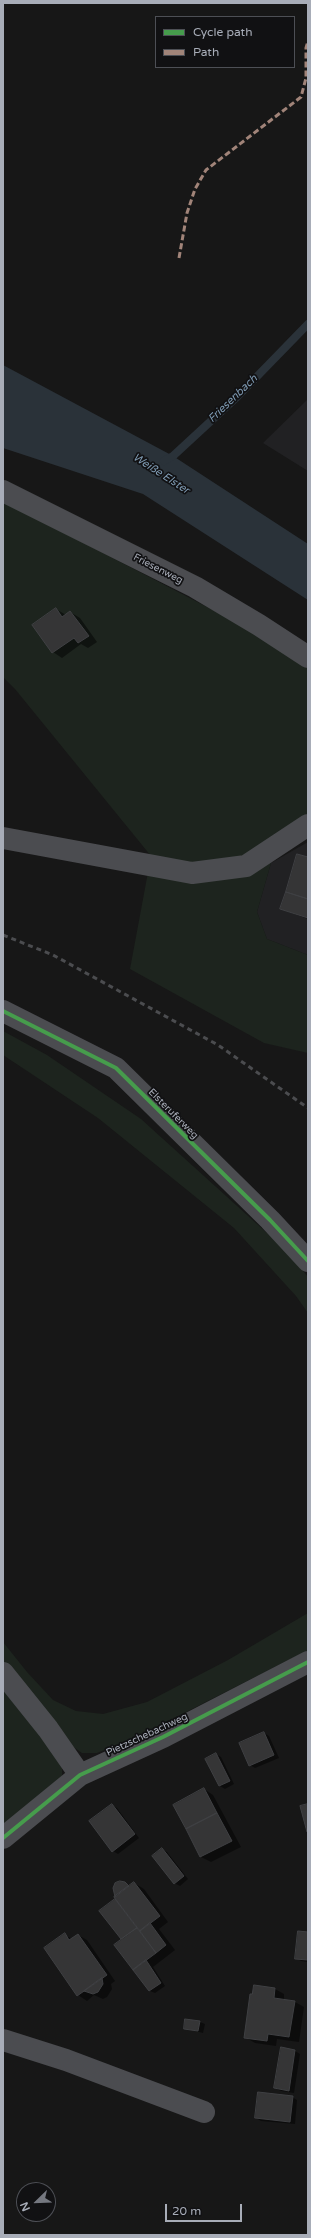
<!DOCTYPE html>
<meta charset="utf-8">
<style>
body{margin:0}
#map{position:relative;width:311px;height:2238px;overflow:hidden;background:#171717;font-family:"Varela Round",sans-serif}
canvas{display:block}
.frame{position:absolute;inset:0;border:4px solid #a8adb8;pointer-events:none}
.legend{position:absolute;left:155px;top:16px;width:140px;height:52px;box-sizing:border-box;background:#111113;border:1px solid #4d4f55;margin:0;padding:5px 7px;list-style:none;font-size:12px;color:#a8adb8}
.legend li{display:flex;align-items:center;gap:8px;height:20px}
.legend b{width:20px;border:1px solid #4d4f55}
.north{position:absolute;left:16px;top:2182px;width:40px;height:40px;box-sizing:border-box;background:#111113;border:1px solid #4d4f55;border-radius:50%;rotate:247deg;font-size:11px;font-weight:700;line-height:16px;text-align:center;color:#a8adb8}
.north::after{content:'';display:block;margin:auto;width:14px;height:18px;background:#757880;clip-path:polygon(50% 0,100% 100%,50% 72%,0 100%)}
.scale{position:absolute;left:165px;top:2204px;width:77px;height:18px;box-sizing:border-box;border:2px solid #a8adb8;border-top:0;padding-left:5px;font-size:12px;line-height:14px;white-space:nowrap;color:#a8adb8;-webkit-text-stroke:3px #111113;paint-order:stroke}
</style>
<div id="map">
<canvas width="311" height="2238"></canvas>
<div class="frame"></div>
<ul class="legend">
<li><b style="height:5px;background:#469c4c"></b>Cycle path</li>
<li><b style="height:5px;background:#a18479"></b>Path</li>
</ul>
<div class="north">N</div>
<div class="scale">20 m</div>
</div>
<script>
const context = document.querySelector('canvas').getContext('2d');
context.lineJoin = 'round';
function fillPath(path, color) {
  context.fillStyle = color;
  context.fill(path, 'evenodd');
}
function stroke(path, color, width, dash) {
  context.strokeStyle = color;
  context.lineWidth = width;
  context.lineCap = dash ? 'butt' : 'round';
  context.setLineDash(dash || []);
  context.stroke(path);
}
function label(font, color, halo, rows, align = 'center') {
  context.font = font + ' "Varela Round",sans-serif';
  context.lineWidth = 3.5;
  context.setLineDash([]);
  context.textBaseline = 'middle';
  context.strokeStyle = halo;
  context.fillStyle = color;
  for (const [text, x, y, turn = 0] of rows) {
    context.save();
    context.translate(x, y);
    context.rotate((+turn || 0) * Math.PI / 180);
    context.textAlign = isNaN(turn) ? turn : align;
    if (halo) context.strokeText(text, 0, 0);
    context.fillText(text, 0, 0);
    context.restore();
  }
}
fillPath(new Path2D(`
 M308,399V471L263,443Z
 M308,842V955L267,939L257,912L271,863Z`), '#212123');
fillPath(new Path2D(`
 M3,501L284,647L308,663V820L271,863L257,912L267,939L308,955V1053L264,1043L130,969L151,856L15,689L3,677Z
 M3,1031L47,1055L141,1119L289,1253L308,1277V1313L296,1296L234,1228L98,1118L3,1055Z
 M308,1613V1650L141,1735L97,1753H82L62,1739L3,1666V1642L27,1672L53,1700L76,1711L103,1714L147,1702L228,1660Z
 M3,1684L62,1764V1778L3,1831Z`), '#1d241e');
fillPath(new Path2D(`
 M3,365L173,456L308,544V600L143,494L3,448Z`), '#2a3239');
fillPath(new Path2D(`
 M56,609L66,615L70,612L80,618L97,642L88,648L81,644L62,658L53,652Z
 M308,858V919L281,909Z
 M264,1733L269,1736L279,1758L255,1768L250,1765Z
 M216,1754L221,1757L234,1784L225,1789L220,1786Z
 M204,1789L213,1795L241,1847L211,1862L201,1857L174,1805Z
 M112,1805L117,1808L139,1838L118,1854L113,1851Z
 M162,1849L167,1852L188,1879L180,1886L174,1883Z
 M125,1883L131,1886L134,1883L144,1889L168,1922L159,1929L175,1950L153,1967L165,1986L155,1993L150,1991L115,1945L123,1939L115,1901L119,1903L115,1897L114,1888Z
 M308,1933V1962L301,1961L296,1958Z
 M65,1935L72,1939L78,1935L87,1940L115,1981L111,1984L112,1989L107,1997L103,1999L94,1995L87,2001L78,1995Z
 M254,1986L275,1989L284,1994V2000L295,2002L304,2007L299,2042L277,2039L276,2046L255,2043L245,2037Z
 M200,2022L205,2024L203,2033L185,2028Z
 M295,2051L300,2054L294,2093L281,2091L275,2088Z
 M292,2097L297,2100L295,2124L261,2121L256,2118Z`), '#0007');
stroke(new Path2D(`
 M164,461L173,456L238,396L308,324`), '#2a3239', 8);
const building = new Path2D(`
 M56,608L62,617L70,611L89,636L78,643L74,638L52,653L32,625Z
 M297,854L308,857V899L286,892Z
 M286,892L308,899V918L280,909Z
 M264,1732L274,1755L249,1766L239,1743Z
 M216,1753L230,1781L219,1786L205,1759Z
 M204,1788L217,1813L186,1829L173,1805Z
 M112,1804L135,1834L112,1852L89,1821Z
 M308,1804V1832H307L300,1806Z
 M217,1813L232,1841L200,1857L186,1829Z
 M162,1848L184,1876L174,1884L152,1856Z
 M120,1881L125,1882L129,1886L115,1897L113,1888L115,1883Z
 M134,1882L160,1916L140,1931L114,1897Z
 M115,1899L137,1928L121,1939L99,1911Z
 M150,1923L166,1945L156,1953L140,1931Z
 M137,1928L156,1953L133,1970L114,1945Z
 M298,1931L308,1932V1960L295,1959Z
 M65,1933L69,1940L78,1934L107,1975L77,1996L44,1948Z
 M146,1960L161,1983L149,1991L133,1970Z
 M102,1978L103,1984L98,1992L93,1994L84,1991Z
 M254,1985L275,1988L274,1998L295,2001L289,2037L268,2034L267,2041L244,2038L250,1994H252Z
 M185,2019L200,2021L198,2031L184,2029Z
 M281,2047L295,2050L289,2091L274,2088Z
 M258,2092L293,2096L290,2122L255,2118Z`);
fillPath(building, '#353536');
stroke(building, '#3f4043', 1);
stroke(new Path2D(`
 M3,491L195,587L259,625L308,657
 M3,838L192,873L246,866L308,825
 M3,1011L116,1068L270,1220L308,1261
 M3,1673L48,1729L80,1775
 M3,1838L80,1775L163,1737L308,1662
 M3,2040L66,2060L204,2112`), '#4b4c50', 22);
stroke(new Path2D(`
 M3,935L53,955L218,1045L308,1108`), '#4b4c4f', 3, [5, 4]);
stroke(new Path2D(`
 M179,258L187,213L195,189L206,170L301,97L306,78V48L308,41`), '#a18479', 3, [6, 3]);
stroke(new Path2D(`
 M3,1011L116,1068L270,1220L308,1261
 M3,1838L80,1775L163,1737L308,1662`), '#469c4c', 4);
label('10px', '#a8adb8', '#111113', [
 ["Friesenweg",158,569,27],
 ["Elsteruferweg",173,1114,45],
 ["Pietzschebachweg",147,1735,-25]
]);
label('italic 11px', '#7f9bb3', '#111113', [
 ["Friesenbach",233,399,-44],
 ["Weiße Elster",161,474,33]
]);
</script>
